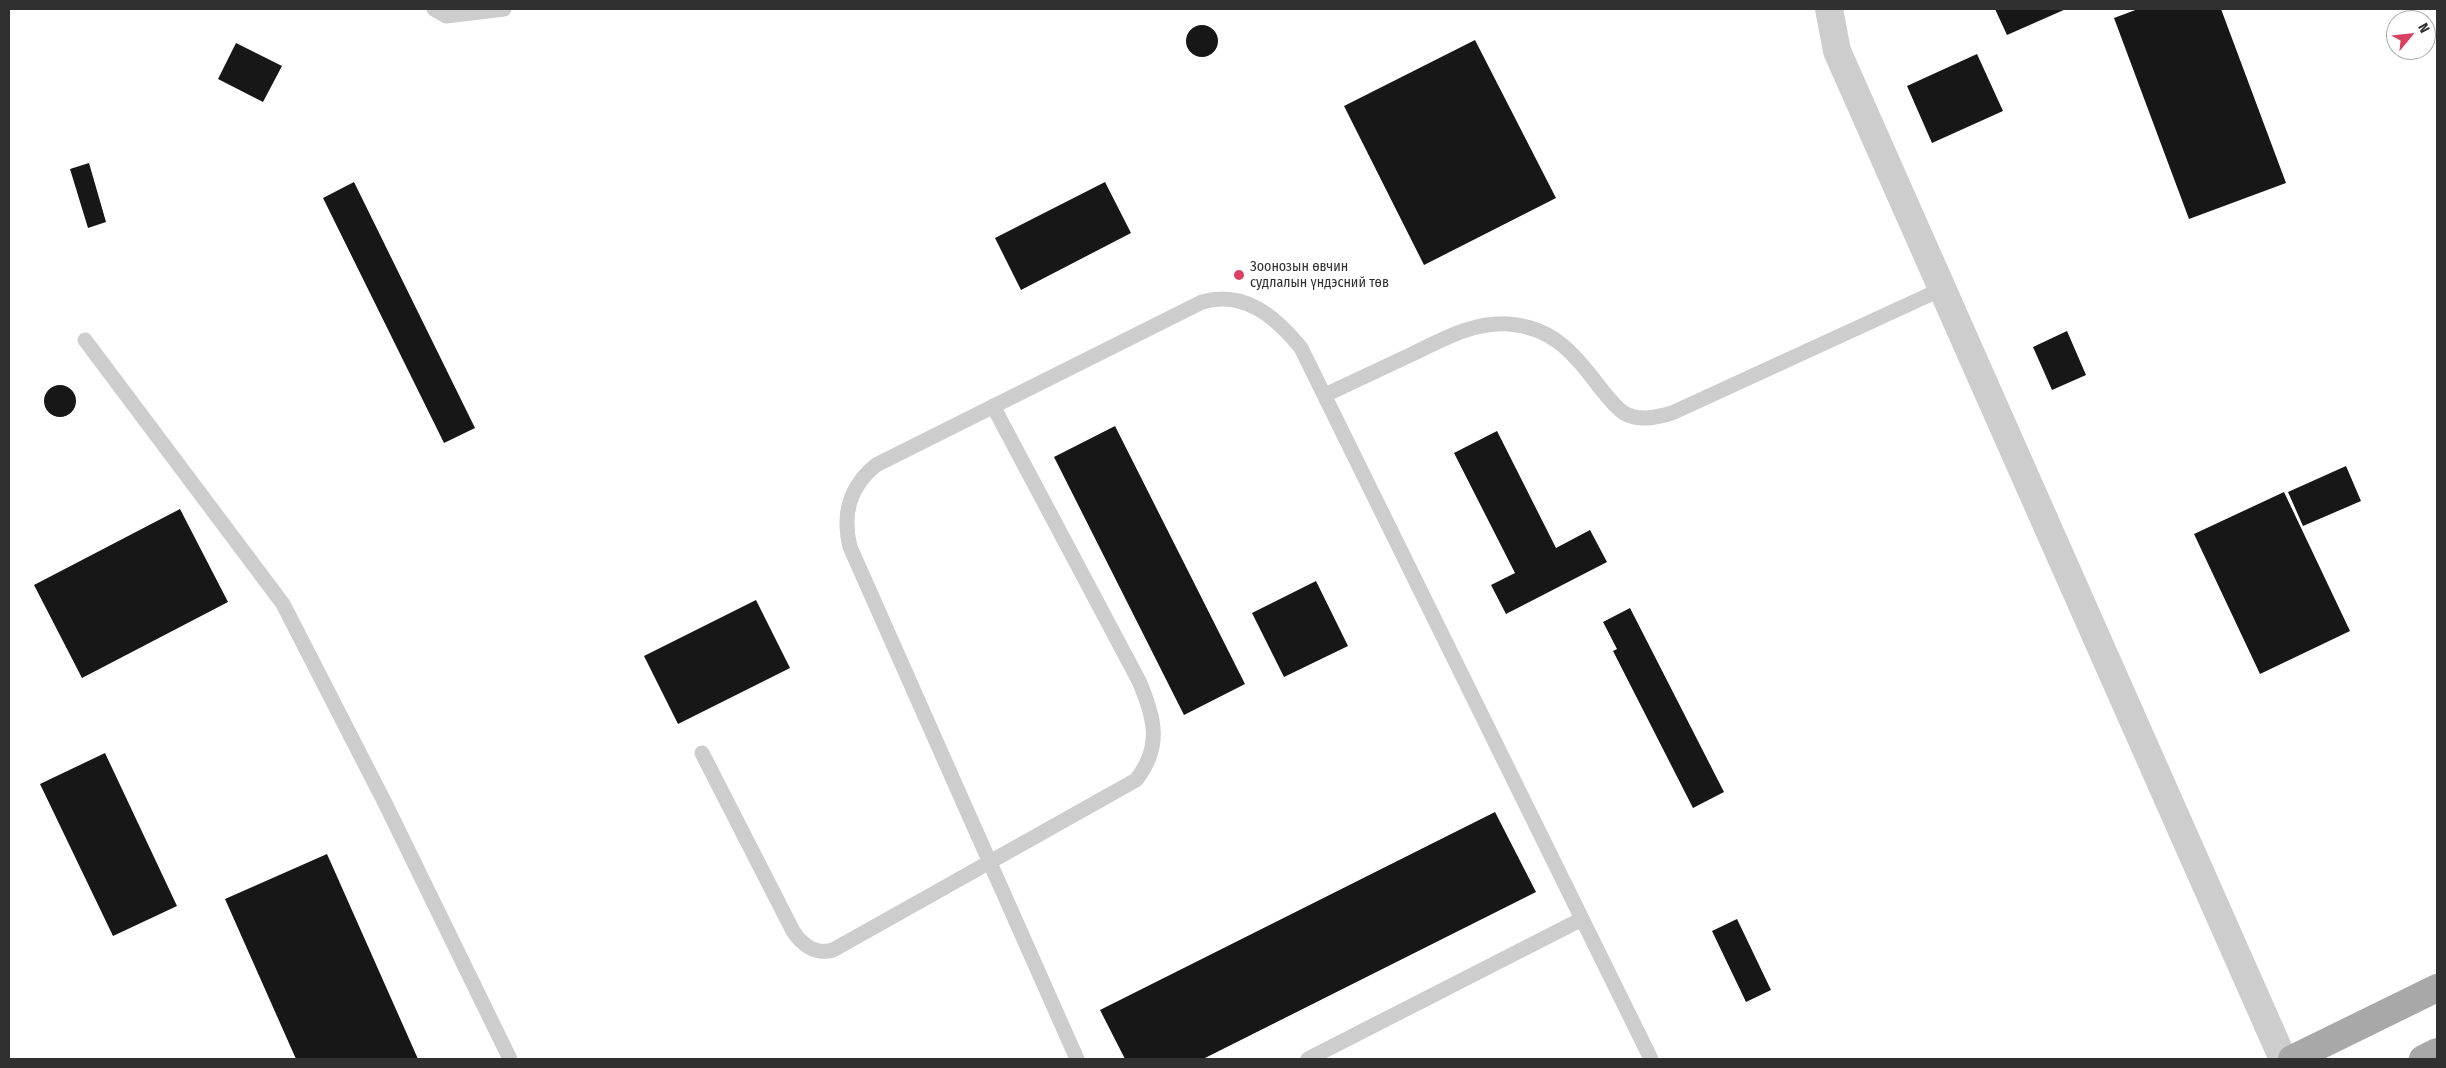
<!DOCTYPE html>
<meta charset="utf-8">
<style>
body{margin:0}
#map{position:relative;width:2446px;height:1068px;overflow:hidden;background:#fff;font-family:"Fira Sans Condensed",sans-serif}
canvas{display:block}
.frame{position:absolute;inset:0;border:10px solid #303030;pointer-events:none}
.north{position:absolute;left:2386px;top:10px;width:50px;height:50px;box-sizing:border-box;background:#fff;border:1px solid #acacac;border-radius:50%;rotate:62deg;font-size:14px;font-weight:700;line-height:20px;text-align:center;color:#303030}
.north::after{content:'';display:block;margin:auto;width:18px;height:22px;background:#da4063;clip-path:polygon(50% 0,100% 100%,50% 72%,0 100%)}
</style>
<div id="map">
<canvas width="2446" height="1068"></canvas>
<div class="frame"></div>
<div class="north">N</div>
</div>
<script>
const context = document.querySelector('canvas').getContext('2d');
context.lineJoin = 'round';
function fillPath(path, color) {
  context.fillStyle = color;
  context.fill(path, 'evenodd');
}
function stroke(path, color, width, dash) {
  context.strokeStyle = color;
  context.lineWidth = width;
  context.lineCap = dash ? 'butt' : 'round';
  context.setLineDash(dash || []);
  context.stroke(path);
}
function label(font, color, halo, rows, align = 'center') {
  context.font = font + ' "Fira Sans Condensed",sans-serif';
  context.lineWidth = 5;
  context.setLineDash([]);
  context.textBaseline = 'middle';
  context.strokeStyle = halo;
  context.fillStyle = color;
  for (const [text, x, y, turn = 0] of rows) {
    context.save();
    context.translate(x, y);
    context.rotate((+turn || 0) * Math.PI / 180);
    context.textAlign = isNaN(turn) ? turn : align;
    if (halo) context.strokeText(text, 0, 0);
    context.fillText(text, 0, 0);
    context.restore();
  }
}
fillPath(new Path2D(`
 M1995,9H2066L2007,35Z
 M2138,9H2221L2286,183L2189,219L2114,18Z
 M1186 41a16 16 0 1 1 32 0a16 16 0 1 1-32 0Z
 M1475,40L1556,198L1424,265L1344,106Z
 M236,43L282,66L263,102L218,79Z
 M1977,54L2003,111L1932,143L1907,86Z
 M89,163L106,222L88,228L70,169Z
 M354,182L475,428L444,443L323,198Z
 M1105,182L1131,233L1021,290L995,238Z
 M2067,331L2086,375L2052,390L2033,347Z
 M44 401a16 16 0 1 1 32 0a16 16 0 1 1-32 0Z
 M1115,426L1245,684L1184,715L1054,457Z
 M1497,431L1556,548L1590,530L1607,562L1506,614L1491,585L1515,573L1454,453Z
 M2346,466L2361,501L2303,526L2288,492Z
 M2284,492L2350,631L2260,674L2194,534Z
 M180,509L228,602L82,678L34,585Z
 M1316,581L1348,646L1284,677L1252,613Z
 M756,600L790,668L678,724L644,656Z
 M1630,608L1724,792L1693,808L1613,651L1617,649L1603,622Z
 M105,753L177,906L113,936L40,784Z
 M1495,812L1536,892L1203,1059H1125L1100,1010Z
 M327,854L418,1059H296L225,899Z
 M1737,919L1771,990L1746,1002L1712,931Z`), '#171717');
stroke(new Path2D(`
 M434,9L446,16L504,9
 M85,340L283,604L385,803L510,1059
 M1325,395C1353,382 1380,369 1408,356C1438,342 1473,321 1508,324C1552,327 1574,353 1598,385C1606,395 1614,406 1624,413C1639,422 1657,417 1672,413L1942,289
 M702,753L793,931C802,945 816,955 833,950L1136,780C1163,746 1154,716 1139,681L993,406
 M1077,1059L850,547C842,514 849,487 876,465L1202,302C1244,290 1275,316 1301,348L1651,1059
 M1308,1059L1582,919`), '#cdcdcd', 15);
stroke(new Path2D(`
 M1829,9L1837,51L2283,1059`), '#cdcdcd', 28);
stroke(new Path2D(`
 M2292,1059L2437,988
 M2423,1059L2437,1052`), '#a8a8a8', 28);
for (const [x, y, r, color] of [
 [1239,275,6,"#da4063"]
]) {
  const dot = new Path2D();
  dot.arc(x, y, r, 0, 2 * Math.PI);
  context.fillStyle = color;
  context.fill(dot);
  stroke(dot, '#fff', 2);
}
label('14px', '#303030', '#fff', [
 ["Зоонозын өвчин",1250,267],
 ["судлалын үндэсний төв",1250,283]
], 'left');
</script>
